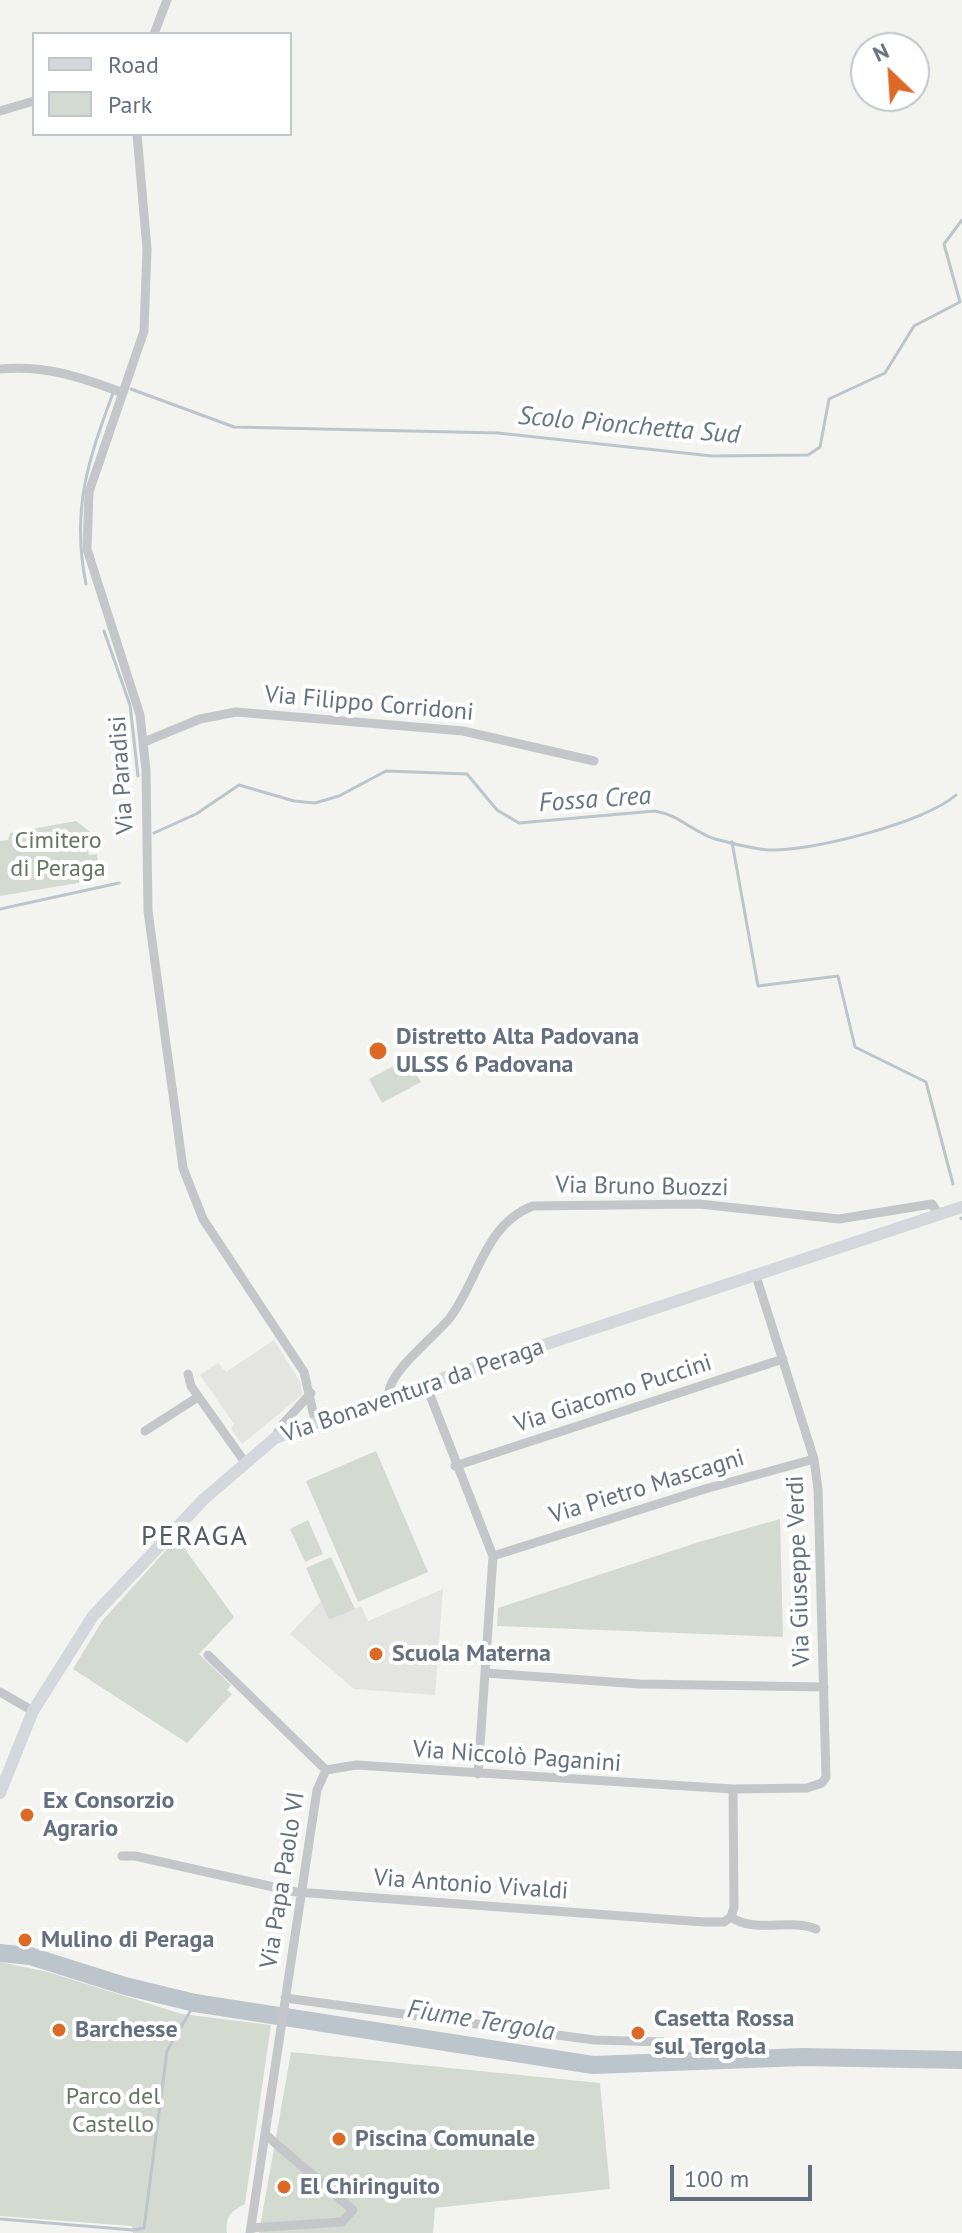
<!DOCTYPE html>
<meta charset="utf-8">
<style>
body{margin:0}
#map{position:relative;width:962px;height:2233px;overflow:hidden;background:#f3f4f0;font-family:"PT Sans",sans-serif}
canvas{display:block}
.legend{position:absolute;left:32px;top:32px;width:260px;height:104px;box-sizing:border-box;background:#fff;border:2px solid #c1c6cc;margin:0;padding:10px 14px;list-style:none;font-size:24px;color:#647080}
.legend li{display:flex;align-items:center;gap:16px;height:40px}
.legend b{width:40px;border:2px solid #c1c6cc}
.north{position:absolute;left:850px;top:32px;width:80px;height:80px;box-sizing:border-box;background:#fff;border:2px solid #c1c6cc;border-radius:50%;rotate:335deg;font-size:22px;font-weight:700;line-height:32px;text-align:center;color:#647080}
.north::after{content:'';display:block;margin:auto;width:28px;height:36px;background:#dd6927;clip-path:polygon(50% 0,100% 100%,50% 72%,0 100%)}
.scale{position:absolute;left:670px;top:2165px;width:142px;height:36px;box-sizing:border-box;border:4px solid #647080;border-top:0;padding-left:10px;font-size:24px;line-height:28px;white-space:nowrap;color:#647080;-webkit-text-stroke:6px #fff;paint-order:stroke}
</style>
<div id="map">
<canvas width="962" height="2233"></canvas>
<ul class="legend">
<li><b style="height:10px;background:#d4d7dc"></b>Road</li>
<li><b style="height:22px;background:#d3dbd1"></b>Park</li>
</ul>
<div class="north">N</div>
<div class="scale">100 m</div>
</div>
<script>
const context = document.querySelector('canvas').getContext('2d');
context.lineJoin = 'round';
function fillPath(path, color) {
  context.fillStyle = color;
  context.fill(path, 'evenodd');
}
function stroke(path, color, width, dash) {
  context.strokeStyle = color;
  context.lineWidth = width;
  context.lineCap = dash ? 'butt' : 'round';
  context.setLineDash(dash || []);
  context.stroke(path);
}
function label(font, color, halo, rows, align = 'center') {
  context.font = font + ' "PT Sans",sans-serif';
  context.lineWidth = 8;
  context.setLineDash([]);
  context.textBaseline = 'middle';
  context.strokeStyle = halo;
  context.fillStyle = color;
  for (const [text, x, y, turn = 0] of rows) {
    context.save();
    context.translate(x, y);
    context.rotate((+turn || 0) * Math.PI / 180);
    context.textAlign = isNaN(turn) ? turn : align;
    if (halo) context.strokeText(text, 0, 0);
    context.fillText(text, 0, 0);
    context.restore();
  }
}
fillPath(new Path2D(`
 M274,1340L301,1383L302,1395L242,1444L231,1429L234,1424L200,1375L218,1363L226,1372Z
 M443,1589L435,1695L354,1689L290,1634L321,1601L329,1620L361,1606L368,1621Z`), '#e4e5e3');
fillPath(new Path2D(`
 M76,821L93,834L94,843L87,844L89,855L97,854L98,863L84,882L0,896V841L8,840L10,833Z
 M407,1059L421,1082L382,1103L369,1079Z
 M376,1451L428,1572L358,1602L306,1481Z
 M780,1519L783,1637L497,1626L498,1608L699,1542Z
 M308,1520L323,1554L305,1562L290,1529Z
 M177,1538L234,1617L199,1654L231,1685L227,1690L232,1694L187,1743L73,1669L102,1621Z
 M331,1557L355,1609L329,1620L306,1568Z
 M0,1962L48,1972L182,2014L271,2025L245,2204C231,2211 225,2217 227,2233H133L132,2226L0,2216Z
 M291,2052L600,2083L610,2189L435,2208L433,2233H259Z`), '#d3dbd1');
stroke(new Path2D(`
 M131,389L234,427L498,433L712,456L808,455L820,447L829,399L885,373L914,326L960,302L944,244L962,220
 M86,584C71,510 88,461 113,393
 M104,631L130,705L138,776
 M154,833L196,814L239,785L294,801L315,803L339,796L386,771L467,774L497,810L519,823L655,811C679,815 693,832 715,839C732,843 752,849 769,850C810,852 926,822 956,795
 M732,842L758,986L838,976L855,1047L926,1082L953,1184
 M0,909L119,883
 M961,1218L962,1219
 M0,2219L133,2230L144,2228L167,2051L195,2003`), '#bcc5cb', 3);
stroke(new Path2D(`
 M0,1953L30,1956L125,1986L195,2003L593,2065L803,2057L962,2060`), '#bcc5cb', 18);
stroke(new Path2D(`
 M154,34L167,0
 M0,111L34,101
 M137,134L147,249L144,331L89,492L87,549L140,715L146,770L148,911L183,1168L203,1219L304,1372L315,1421
 M0,369C46,365 81,377 123,393
 M144,742L200,719L236,712L463,731L594,761
 M188,1374L191,1386L244,1461
 M426,1385L493,1556L478,1774
 M389,1396C385,1375 435,1336 449,1319C478,1282 484,1224 533,1206L699,1204L839,1219L932,1204L939,1215
 M145,1431L198,1397
 M275,1438L282,1425L311,1393
 M455,1466L783,1359
 M493,1556L705,1489L814,1459
 M208,1655L326,1770
 M486,1673L640,1684L824,1687
 M0,1692L33,1711
 M326,1770L356,1765L733,1789L807,1788L822,1783L826,1777L818,1489L814,1459L756,1276
 M122,1856H135L296,1892L704,1922H724L731,1917C755,1934 790,1918 816,1929
 M731,1917L734,1907L733,1789
 M285,1998L594,2040L663,2042
 M251,2228L342,2222L353,2210L266,2135
 M250,2233L317,1790L326,1770`), '#c4c6ca', 9);
stroke(new Path2D(`
 M0,1793L33,1711L93,1616L204,1499L275,1438L389,1396L962,1207`), '#d4d7dc', 12);
for (const [x, y, r, color] of [
 [378,1051,10,"#dd6927"],
 [376,1654,8,"#dd6927"],
 [27,1815,8,"#dd6927"],
 [25,1940,8,"#dd6927"],
 [59,2030,8,"#dd6927"],
 [638,2033,8,"#dd6927"],
 [339,2139,8,"#dd6927"],
 [284,2187,8,"#dd6927"]
]) {
  const dot = new Path2D();
  dot.arc(x, y, r, 0, 2 * Math.PI);
  context.fillStyle = color;
  context.fill(dot);
  stroke(dot, '#fff', 3);
}
label('24px', '#647080', '#fff', [
 ["Via Filippo Corridoni",369,704,5],
 ["Via Paradisi",122,775,-94],
 ["Via Bruno Buozzi",642,1187,1],
 ["Via Bonaventura da Peraga",413,1391,-19],
 ["Via Giacomo Puccini",613,1394,-18],
 ["Via Pietro Mascagni",647,1487,-17],
 ["Via Giuseppe Verdi",799,1571,-92],
 ["Via Niccolò Paganini",517,1757,4],
 ["Via Papa Paolo VI",283,1880,-81],
 ["Via Antonio Vivaldi",471,1885,4]
]);
label('24px', '#647762', '#fff', [
 ["Cimitero",58,841],
 ["di Peraga",58,869],
 ["Parco del",113,2097],
 ["Castello",113,2125]
]);
label('bold 24px', '#647080', '#fff', [
 ["Distretto Alta Padovana",396,1037],
 ["ULSS 6 Padovana",396,1065],
 ["Scuola Materna",392,1654],
 ["Ex Consorzio",43,1801],
 ["Agrario",43,1829],
 ["Mulino di Peraga",41,1940],
 ["Casetta Rossa",654,2019],
 ["sul Tergola",654,2047],
 ["Barchesse",75,2030],
 ["Piscina Comunale",355,2139],
 ["El Chiringuito",300,2187]
], 'left');
label('italic 26px', '#647785', '#fff', [
 ["Scolo Pionchetta Sud",629,426,5],
 ["Fossa Crea",595,800,-4],
 ["Fiume Tergola",481,2021,9]
]);
context.letterSpacing = '2px';
label('28px', '#515a65', '#fff', [
 ["PERAGA",195,1537]
]);
context.letterSpacing = '0px';
</script>
